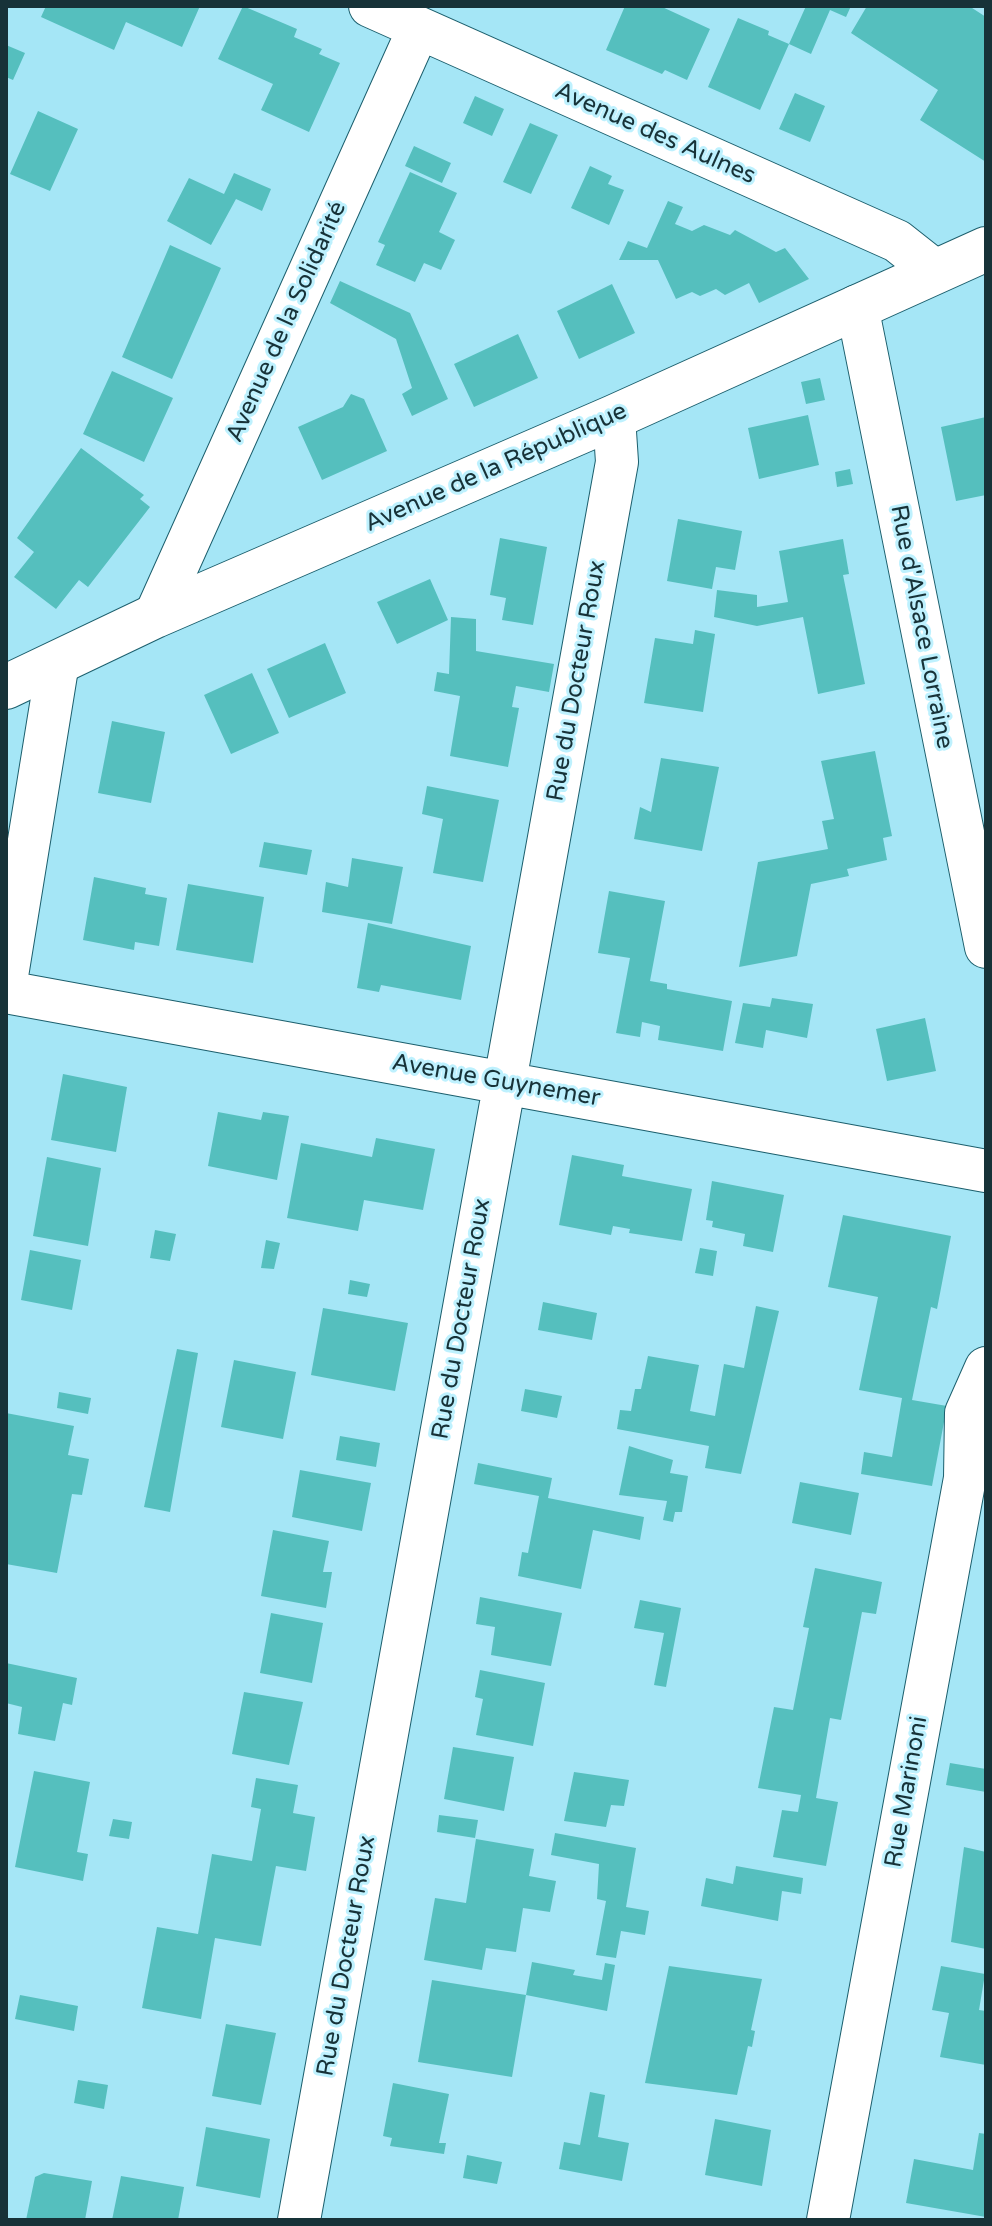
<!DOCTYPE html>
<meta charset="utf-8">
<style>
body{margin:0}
#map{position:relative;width:992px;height:2226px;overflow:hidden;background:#a5e6f6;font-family:"Varela Round",sans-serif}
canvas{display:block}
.frame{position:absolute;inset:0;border:8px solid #173238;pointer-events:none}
</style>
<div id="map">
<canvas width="992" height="2226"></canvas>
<div class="frame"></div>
</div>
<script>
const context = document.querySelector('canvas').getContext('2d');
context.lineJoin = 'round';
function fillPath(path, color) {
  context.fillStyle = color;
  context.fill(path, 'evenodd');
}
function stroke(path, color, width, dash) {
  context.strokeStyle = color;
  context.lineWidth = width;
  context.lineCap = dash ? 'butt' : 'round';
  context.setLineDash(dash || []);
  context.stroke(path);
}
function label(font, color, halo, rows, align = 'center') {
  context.font = font + ' "Varela Round",sans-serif';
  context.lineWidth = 6;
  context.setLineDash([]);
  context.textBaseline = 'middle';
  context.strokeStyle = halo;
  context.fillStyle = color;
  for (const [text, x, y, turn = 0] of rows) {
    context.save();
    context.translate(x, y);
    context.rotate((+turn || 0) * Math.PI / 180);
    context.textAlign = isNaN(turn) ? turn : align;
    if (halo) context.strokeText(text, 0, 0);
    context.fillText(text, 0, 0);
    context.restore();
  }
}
fillPath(new Path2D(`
 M46,6H200L182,47L126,22L114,50L41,17Z
 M243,6L297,29L294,37L322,49L319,54L340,63L309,132L261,110L273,84L218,59Z
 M625,6H660L710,29L687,80L665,70L662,74L606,50Z
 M806,6H851L846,17L830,10L811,54L789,44L760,110L708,87L738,18L769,31L768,35L789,44Z
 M867,6H969L986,17V162L920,120L938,90L851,33Z
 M6,45L25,53L13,80L6,77Z
 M795,93L825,106L810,142L779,129Z
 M475,96L504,109L492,136L463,123Z
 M38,111L78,129L50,191L10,174Z
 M530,123L558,135L531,194L503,182Z
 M414,146L451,163L442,183L405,166Z
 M590,166L612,176L608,184L624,190L609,225L571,208Z
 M410,172L457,193L439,232L455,240L441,270L424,263L415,282L376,265L385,245L378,242Z
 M234,173L271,189L262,211L236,199L211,245L167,221L189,178L224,194Z
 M668,201L683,207L675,224L692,231L704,225L730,235L735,230L776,252L785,248L809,279L759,303L749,283L725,295L716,289L700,296L692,292L676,299L658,260H619L628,241L647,248Z
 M170,245L221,268L172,379L122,357Z
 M340,281L410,313L448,399L412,416L402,394L412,388L396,339L330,303Z
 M612,284L635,333L579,359L557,311Z
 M518,334L538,378L474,407L454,364Z
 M112,371L173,398L144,462L83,434Z
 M820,378L825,400L806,404L801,382Z
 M351,394L364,399L387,451L322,480L298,427L343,407Z
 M808,415L819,465L759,479L748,428Z
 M986,417V495L956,501L941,427Z
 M81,448L144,495L140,499L150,507L88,587L79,580L56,609L14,577L34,552L17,538Z
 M850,469L853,484L837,487L835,472Z
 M678,519L742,531L735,570L716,567L712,589L667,581Z
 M500,538L547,547L533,625L502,620L506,598L490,595Z
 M843,539L849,574L843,575L865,684L818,694L803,617L757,626L714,617L717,590L757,595V607L788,602L779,551Z
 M430,579L448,620L397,644L377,602Z
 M451,617L476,619V651L554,664L549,692L516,686L512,707L519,708L508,767L450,756L460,696L434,691L437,672L449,674Z
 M695,630L715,634L703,712L644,703L655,638L693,644Z
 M325,643L346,693L289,718L267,669Z
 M252,673L279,733L231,754L204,695Z
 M112,721L165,732L151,803L98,793Z
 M875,751L892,836L883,838L887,860L847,869L849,876L811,884L797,956L739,967L758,862L828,849L822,821L834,819L821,761Z
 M661,758L719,767L702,851L634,839L640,807L651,812Z
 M427,786L499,800L483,882L433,873L443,819L422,814Z
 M264,842L312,850L307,875L259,867Z
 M352,858L403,867L392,924L322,912L326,882L348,887Z
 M94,877L146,888L145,894L167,898L159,946L135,942L134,950L83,940Z
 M188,884L264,897L253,963L176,950Z
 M609,891L665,901L650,981L667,984V989L732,1001L723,1051L658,1040L660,1026L642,1022L640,1037L616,1033L630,958L598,953Z
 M368,923L471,946L461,1000L381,985L379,992L357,988Z
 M772,998L813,1004L807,1038L766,1030L763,1048L735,1043L743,1003L770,1007Z
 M925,1018L936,1071L887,1081L876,1029Z
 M63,1074L127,1087L116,1152L51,1140Z
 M218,1112L261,1120L263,1112L289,1116L277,1180L208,1166Z
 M376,1138L435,1149L423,1210L364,1200L358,1231L287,1218L301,1143L372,1157Z
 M572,1155L624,1165L622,1176L692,1189L682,1241L629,1233L630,1229L613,1226L611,1235L559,1225Z
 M47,1157L101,1168L88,1246L33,1236Z
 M712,1181L784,1195L773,1252L743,1246L745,1234L712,1227L713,1221L706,1220Z
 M843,1215L951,1236L937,1309L931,1307L912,1400L947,1406L932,1486L861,1474L864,1452L892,1457L902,1398L859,1390L878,1297L828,1287Z
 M155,1230L176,1234L170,1261L150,1258Z
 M266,1240L280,1243L274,1269L261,1268Z
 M700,1248L717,1251L713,1276L695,1273Z
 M30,1250L81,1260L72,1310L21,1300Z
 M350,1280L370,1284L367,1297L348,1294Z
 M543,1302L597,1313L592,1340L538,1330Z
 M756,1306L779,1311L741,1474L705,1468L709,1446L617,1429L620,1410L631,1411L635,1389H641L648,1356L699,1365L690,1411L715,1416L724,1364L744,1368Z
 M323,1308L408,1323L395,1391L311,1375Z
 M177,1349L198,1353L170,1512L144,1507Z
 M234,1360L296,1372L283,1439L221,1427Z
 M525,1389L562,1396L557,1418L521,1411Z
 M59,1392L91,1398L88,1414L57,1408Z
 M6,1413L74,1426L68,1455L89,1459L82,1495L72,1494L57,1573L6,1564Z
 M340,1436L380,1443L376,1467L336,1460Z
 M629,1446L673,1460L670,1473L688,1476L682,1512H675L673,1522L663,1520L667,1501L619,1495Z
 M478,1463L552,1478L548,1498L644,1517L640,1540L593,1530L581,1589L518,1576L522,1552L528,1553L539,1496L474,1484Z
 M300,1470L371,1483L362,1531L292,1517Z
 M800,1482L859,1493L851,1535L792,1523Z
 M273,1530L329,1541L323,1572H332L326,1608L261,1596Z
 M815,1568L882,1582L876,1614L862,1612L841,1720L830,1718L816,1798L838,1802L826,1866L773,1857L782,1810L798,1812L801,1795L758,1788L774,1707L793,1710L809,1628L803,1627Z
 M480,1597L562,1613L551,1666L491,1655L495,1627L476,1624Z
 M640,1600L681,1608L666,1687L654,1685L664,1633L634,1628Z
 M271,1613L323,1623L312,1683L260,1673Z
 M6,1663L77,1678L72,1705L63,1703L55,1741L18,1734L22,1707L6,1703Z
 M480,1670L545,1683L533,1746L476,1735L483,1699L475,1697Z
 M244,1692L303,1702L289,1765L232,1754Z
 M453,1747L514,1757L504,1811L444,1799Z
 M950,1763L986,1769V1792L946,1785Z
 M34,1771L90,1782L77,1852L88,1854L83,1881L15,1867Z
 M574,1772L629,1780L624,1806L611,1805L606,1827L564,1821Z
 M256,1778L298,1785L293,1813L315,1817L306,1871L276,1866L261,1946L215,1938L201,2019L142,2008L157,1927L198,1934L212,1854L252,1861L261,1809L251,1807Z
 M439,1815L478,1820L475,1838L437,1832Z
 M113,1819L132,1822L129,1839L109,1836Z
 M555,1833L636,1848L626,1907L649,1911L645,1935L621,1931L616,1958L596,1955L606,1901L597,1899L599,1864L551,1855Z
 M476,1839L534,1849L529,1876L556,1881L550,1912L523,1908L516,1952L486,1948L482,1970L424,1960L435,1898L466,1903Z
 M964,1847L986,1852V1949L951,1942Z
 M736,1866L803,1878L801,1894L782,1891L778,1921L701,1906L706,1878L733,1884Z
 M532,1962L575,1970L573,1975L602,1980L605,1963L615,1965L607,2011L526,1995L512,2077L418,2062L432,1980L526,1995Z
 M669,1966L762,1979L751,2030L755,2031L752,2047L748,2046L737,2095L645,2083Z
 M941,1966L985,1974L979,2010L986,2011V2065L940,2057L949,2013L932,2010Z
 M20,1995L78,2006L74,2031L15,2019Z
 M226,2024L276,2033L261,2105L212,2096Z
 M78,2080L108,2085L104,2109L74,2103Z
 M393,2083L449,2094L439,2143H446L444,2154L390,2146L392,2138L383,2136Z
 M590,2092L605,2095L598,2137L629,2143L622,2181L559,2169L564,2142L580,2145Z
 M715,2119L771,2130L762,2186L705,2175Z
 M206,2127L270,2139L260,2198L196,2186Z
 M979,2133L986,2134V2217L906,2203L914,2159L973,2170Z
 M467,2155L502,2162L497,2184L463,2178Z
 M44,2173L92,2181L85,2220H26L35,2177Z
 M121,2176L184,2187L178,2220H112Z`), '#55bfbe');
const minor = new Path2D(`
 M370,6L897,241L935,271
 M857,306L986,947
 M155,616L419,28
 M6,982L58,662
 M6,992L986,1171
 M299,2220L617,462L614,417
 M828,2220L965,1478L966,1413L986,1368`);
const tertiary = new Path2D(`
 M6,687L155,616L614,417L986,249`);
stroke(minor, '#1c5f6d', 44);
stroke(tertiary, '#1c5f6d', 46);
stroke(minor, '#fff', 42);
stroke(tertiary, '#fff', 44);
label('24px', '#173238', '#bef1fe', [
 ["Avenue des Aulnes",655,134,24],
 ["Avenue de la Solidarité",287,322,-66],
 ["Avenue de la République",496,468,-24],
 ["Rue d'Alsace Lorraine",921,627,79],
 ["Rue du Docteur Roux",577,681,-80],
 ["Avenue Guynemer",496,1081,10],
 ["Rue du Docteur Roux",462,1319,-80],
 ["Rue Marinoni",907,1792,-80],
 ["Rue du Docteur Roux",347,1956,-80]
]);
</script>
